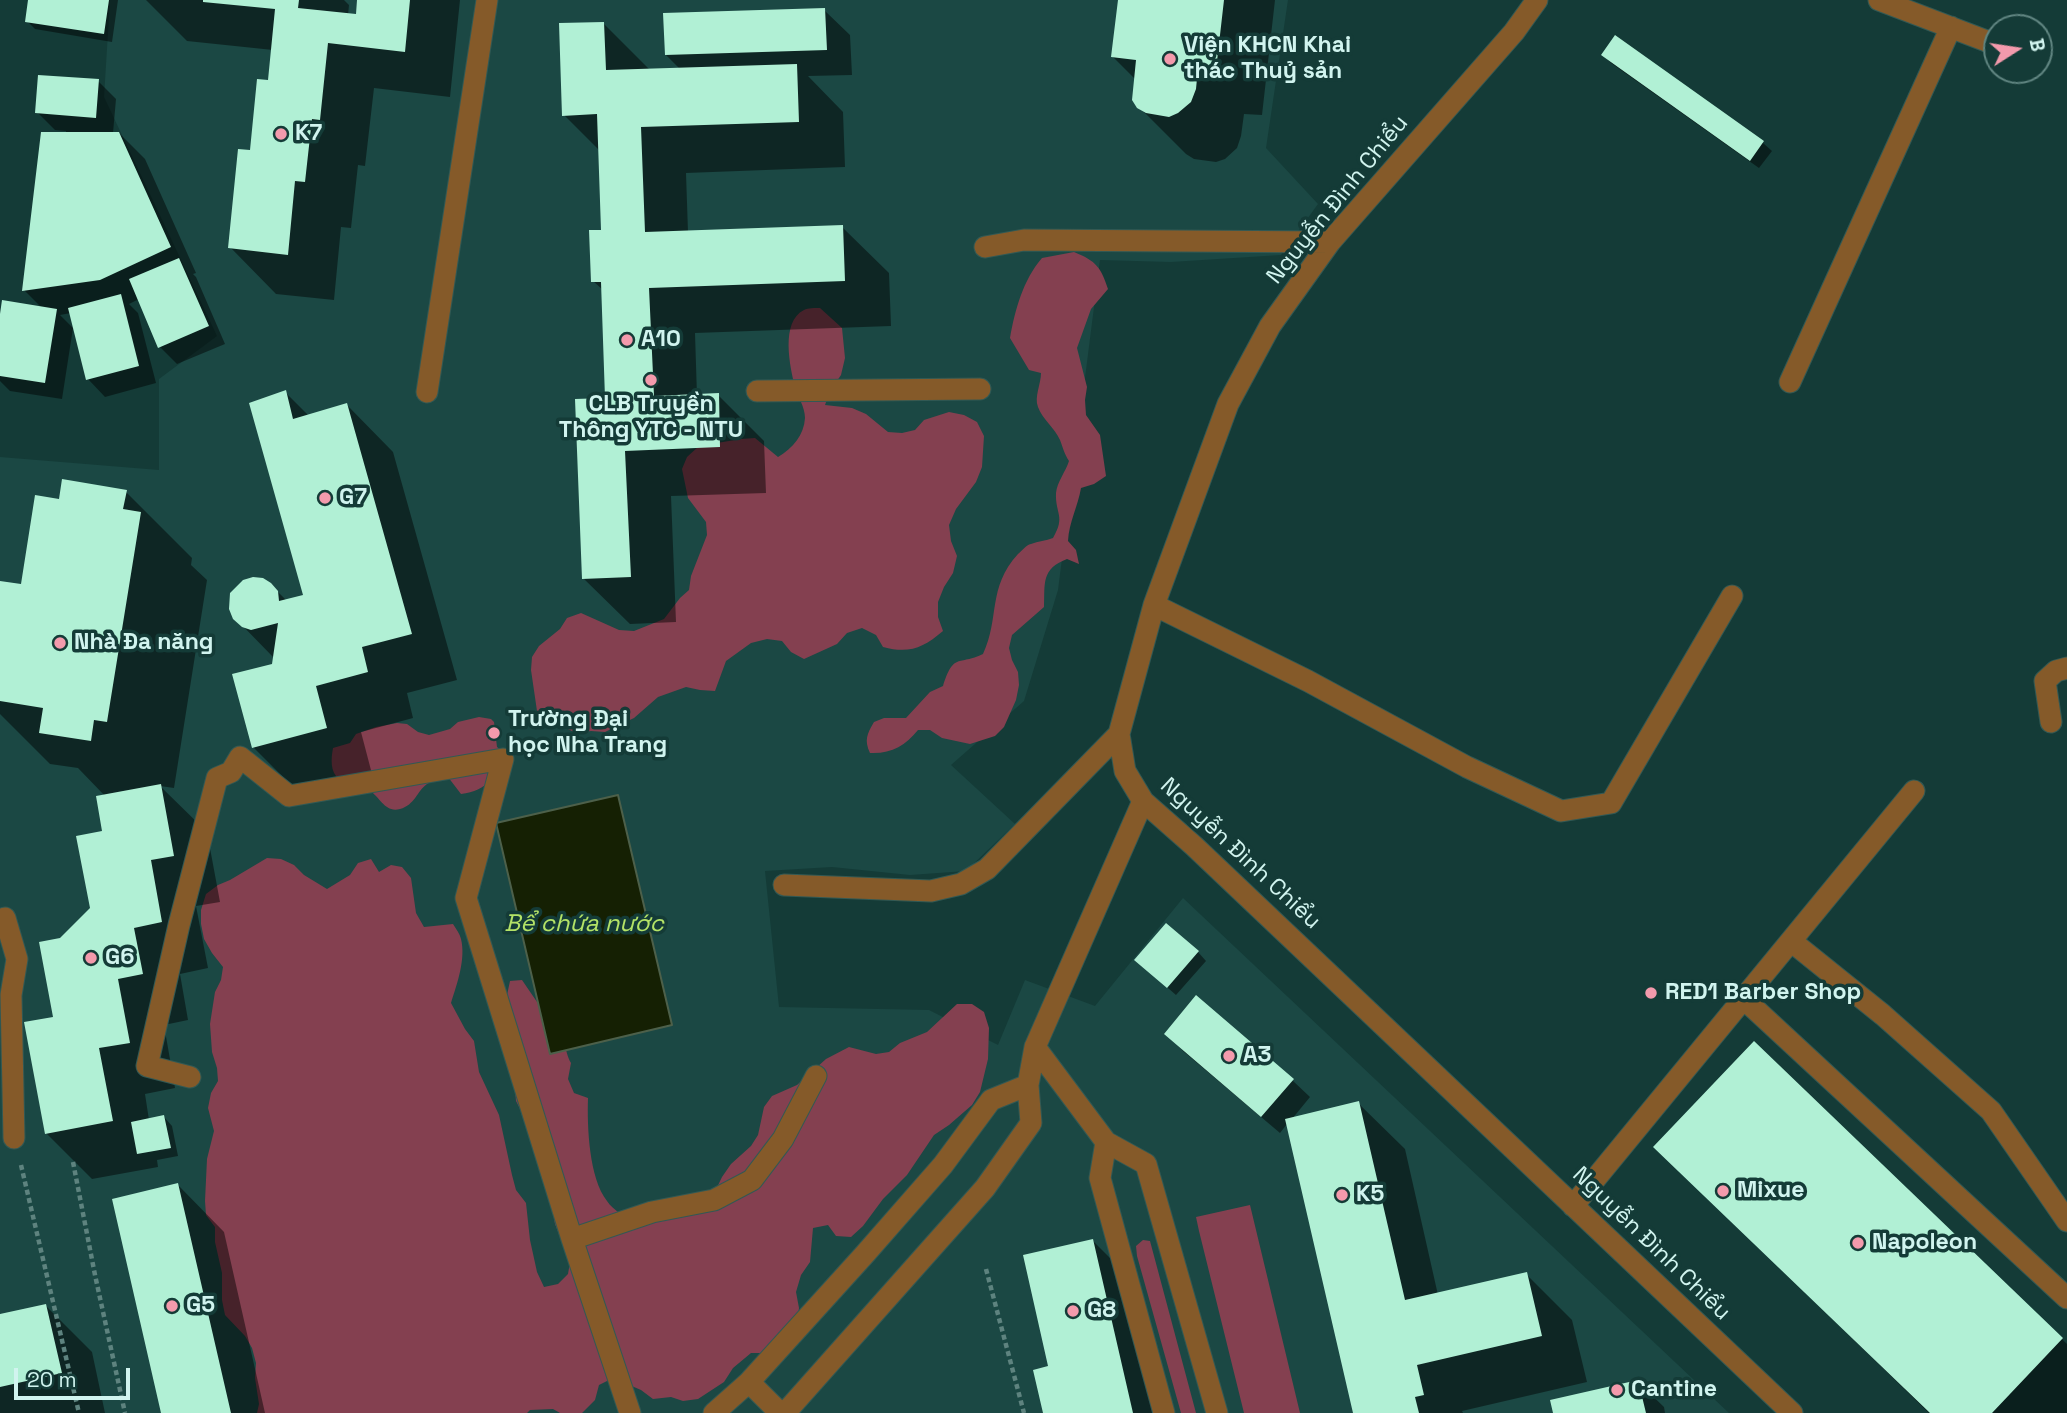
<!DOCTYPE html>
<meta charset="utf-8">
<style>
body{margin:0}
#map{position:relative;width:2067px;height:1413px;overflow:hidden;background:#143b37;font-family:"Space Grotesk",sans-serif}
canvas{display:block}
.north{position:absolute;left:1983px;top:14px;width:70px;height:70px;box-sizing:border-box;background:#143b37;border:2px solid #608581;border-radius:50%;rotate:78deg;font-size:19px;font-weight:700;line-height:28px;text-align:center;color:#d1f4ef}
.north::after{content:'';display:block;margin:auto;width:24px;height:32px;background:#f39aac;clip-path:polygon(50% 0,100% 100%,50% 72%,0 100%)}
.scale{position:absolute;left:14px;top:1368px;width:116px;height:32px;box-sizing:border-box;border:4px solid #d1f4ef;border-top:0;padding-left:9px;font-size:21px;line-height:24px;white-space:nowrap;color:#d1f4ef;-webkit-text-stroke:5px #143b37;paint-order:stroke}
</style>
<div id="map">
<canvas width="2067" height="1413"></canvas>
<div class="north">B</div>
<div class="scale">20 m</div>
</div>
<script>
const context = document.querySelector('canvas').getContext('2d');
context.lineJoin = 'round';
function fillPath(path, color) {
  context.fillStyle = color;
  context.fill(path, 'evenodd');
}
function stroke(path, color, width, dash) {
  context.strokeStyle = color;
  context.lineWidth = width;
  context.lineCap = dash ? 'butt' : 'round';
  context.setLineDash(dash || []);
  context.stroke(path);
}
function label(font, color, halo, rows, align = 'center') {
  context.font = font + ' "Space Grotesk",sans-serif';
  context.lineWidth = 7;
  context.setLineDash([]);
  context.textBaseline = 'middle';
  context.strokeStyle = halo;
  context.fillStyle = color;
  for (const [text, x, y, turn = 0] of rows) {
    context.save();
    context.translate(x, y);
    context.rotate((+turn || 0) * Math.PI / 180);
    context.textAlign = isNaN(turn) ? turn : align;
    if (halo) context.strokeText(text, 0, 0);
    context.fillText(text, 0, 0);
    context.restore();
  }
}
fillPath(new Path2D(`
 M110,0H1288L1266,148L1318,204L1281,255L1171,262L1100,260L1058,590L1024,701L951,765L1015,824L966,871L910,875L832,867L765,871L779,1007L929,1010L998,1045L1025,980L1095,1006L1183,898L1729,1413H0V457L159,470V379L217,336L104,97Z`), '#1b4844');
fillPath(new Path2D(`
 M1074,252C1096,261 1101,267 1108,289L1091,309L1077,348L1087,387L1085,400L1086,415L1100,435L1106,476L1094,484L1081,488C1078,506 1069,522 1068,541L1076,550L1079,564L1067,559C1041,569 1045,583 1044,607L1012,635L1009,648L1012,660L1018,672L1019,685L1016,700L1004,727L995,736L970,744L942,738L930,730H918C905,746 891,754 870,753C864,740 867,734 874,722L884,718H906L930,692L943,686C954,652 958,666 983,654C1000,618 987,588 1018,554C1022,551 1026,545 1031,544C1038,541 1046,541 1053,538C1066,516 1055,514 1056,493C1057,482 1066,471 1069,461C1064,453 1063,448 1060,440C1055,428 1042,419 1038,407C1034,397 1041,384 1041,373L1029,370L1010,338C1015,310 1023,280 1042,258Z
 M820,308L842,328L845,358L841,375L830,391L825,405L852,408L866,414L888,432L902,433L915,430L924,420L949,412L964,415L977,422L984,436L982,467L976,482L956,509L949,525L951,541L957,556L953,573L944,587L938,602V617L943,631C923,648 909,654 883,647L876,635L862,628L847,633L837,644L804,659L791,652L782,641L767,639L751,643L726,661L715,691L700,690L686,687L658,697L634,718L605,732L591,731L576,733L549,720L537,711L531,670L532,657L539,646L560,629L567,618L581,613L619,630L634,631L664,619L680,598L689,590L691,576L707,535L706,522L688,498L682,469L687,457L699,446L741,439L755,438L778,457C793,448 804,435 805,418C805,407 798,397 795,387C790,367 780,322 804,310C808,308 815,308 820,308Z
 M479,717L491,719L494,722L497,747L506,754C495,776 488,791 461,794L448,777C441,778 433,780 427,784C417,791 415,805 400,809C385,813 381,798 370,791C361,786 348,785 339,779C330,772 331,759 333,748L350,743L356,734L376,727L397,723L407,724L418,732L429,735L450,729L458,722Z
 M267,858L281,859L294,865L304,875L327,889L350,875L358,863L371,859L379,872L391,865L402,867L411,878L416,913L424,927L453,924C456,929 460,934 461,939C466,959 457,984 451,1003L465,1029L474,1041L479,1072L499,1115L512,1175L516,1190L526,1203L530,1240L537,1272L544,1287L558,1284L568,1274L570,1262L555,1224L543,1154L516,1101L507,995L510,981L522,980C536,1001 551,1021 563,1043C567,1050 567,1057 571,1063L568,1079L574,1093L588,1098C587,1127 589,1178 607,1201C610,1206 615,1209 619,1213L709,1204L722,1177L731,1164L751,1146L758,1135L764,1107L772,1096L797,1085L826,1059L849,1047L876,1054L889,1052L900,1043L927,1032L957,1004H972L984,1012L989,1028L988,1059L980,1092L972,1105L949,1125L934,1135L907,1175L883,1199L863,1226L851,1237L836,1236L828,1225L813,1228L810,1262L801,1275L796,1292L799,1308L797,1323L766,1353H751L733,1368L724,1382L698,1399L683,1401L671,1397L653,1399L641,1390L613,1378L599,1385L595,1400L582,1413H560L553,1409L530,1410L527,1413H257L259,1404L255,1378L256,1363L252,1348L245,1336L225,1315L222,1300V1273L215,1242V1227L206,1215L205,1201L207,1159L214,1131L208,1108L211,1093L218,1081L217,1068L212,1052L210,1024L215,992L221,980L223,967L212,953L204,939L201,924V910L206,894L218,885L230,880Z
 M1250,1205L1300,1413H1244L1199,1231L1196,1217Z
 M1143,1240L1150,1241L1196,1413H1181L1137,1256L1136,1246Z`), '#844050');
const water = new Path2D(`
 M618,795L672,1025L550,1054L496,823Z`);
fillPath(water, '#152003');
stroke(water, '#4d604a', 2);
fillPath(new Path2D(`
 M30,0H118L112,42L35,29L27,21Z
 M146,0H344L349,5L348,15L357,16L359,0H460L450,97L374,88L365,166L358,165L351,228L341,227L334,300L276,294L230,247L251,152L270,82L273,50L187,41Z
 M1119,0H1275L1262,115L1244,114L1241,136L1237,148L1225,159L1216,162L1194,159L1186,154L1139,107L1136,80L1113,57Z
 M824,10L850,35L852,75L808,76L843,112L845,167L686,173L688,232L842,227L889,273L891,326L695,333L697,396L718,395L764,441L766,493L671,496L676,622L630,624L583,578L607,400L603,290L593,281L603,231L600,151L564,115L603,23L651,71L681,70L666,55Z
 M1615,37L1763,143L1772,151L1759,168L1611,63L1603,55Z
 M98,81L116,99L113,133H119L145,159L196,273L193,274L196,277L225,344L177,364L160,347L139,299L129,304L138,313L156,383L105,397L88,379L71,313L60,315L73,328L62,399L10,391L0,381V325L42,308L24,290L66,133V131L55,130L37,112Z
 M285,392L309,416L347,405L393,452L457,680L407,693L413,718L361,732L372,774L300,794L253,747L274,658L235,618L270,584L287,601L305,596Z
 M126,492L192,558L191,565L207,580L174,788L160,786L207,832L220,902L196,906L208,968L180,974L188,1020L164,1025L175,1088L145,1094L149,1120L164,1117L172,1126L178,1156L157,1160L158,1167L92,1179L46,1133L61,939L92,908L104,833L105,796L78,768L50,764L0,714V592L22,586L60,501Z
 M1198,952L1206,961L1176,995L1145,968Z
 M1166,1033L1292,1080L1310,1097L1292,1119L1358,1103L1405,1149L1438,1295L1526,1274L1572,1320L1587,1382L1462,1411L1463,1413H1355L1287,1124L1280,1133L1183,1051Z
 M1754,1044L2067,1344V1413H1929L1656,1147Z
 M178,1185L224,1232L265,1413H163Z
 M1093,1241L1139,1287L1168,1413H1044L1050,1367Z
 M46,1306L92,1352L105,1413H0V1316Z
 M1638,1382L1664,1407L1665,1413H1555Z`), '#0007');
fillPath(new Path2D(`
 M28,0H109L104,34L25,22Z
 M203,0H299L298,8L356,14L357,0H410L405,52L328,43L320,120L312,119L305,182L295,181L288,255L228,248L238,149L250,150L257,79L268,80L275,9L203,2Z
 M1118,0H1224L1216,70L1198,68L1196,89L1191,102L1178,113L1169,117L1146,113L1137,108L1132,100L1136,60L1111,57Z
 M825,8L827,50L665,55L663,13Z
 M604,22L606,70L797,64L799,122L641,127L645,232L843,225L845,281L649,288L654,396L719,393L720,447L625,451L631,577L582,579L575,399L605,398L601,282H591L589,230H601L597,114L562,116L559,23Z
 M1615,35L1764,141L1750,161L1601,55Z
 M38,75L99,79L96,118L35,113Z
 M41,132H119L171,247L100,280L22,291Z
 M179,258L209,326L158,348L129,279Z
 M121,294L139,366L86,380L68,308Z
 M2,300L57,309L45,383L0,376V314Z
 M286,390L293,419L347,403L412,634L362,647L368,672L316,686L327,728L252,748L232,674L272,664L278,623L251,630L242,627L233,619L229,609L230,593L243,580L253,577L263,578L271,583L278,591L279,601L303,595L249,403Z
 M62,479L127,490L123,509L141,512L107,722L94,720L91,741L39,733L43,708L0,701V581L21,584L35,495L59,499Z
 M161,784L174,856L151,860L162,922L134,928L143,974L118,979L130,1043L99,1048L113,1121L45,1134L24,1022L53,1017L39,942L60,938L90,908L76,836L102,831L96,796Z
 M1166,923L1199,951L1167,988L1134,960Z
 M1196,995L1294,1079L1261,1117L1164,1034Z
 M1754,1041L2063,1338L1992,1413H1930L1653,1147Z
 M1359,1101L1405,1300L1527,1272L1542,1336L1417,1365L1424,1395L1415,1397L1419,1413H1353L1285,1119Z
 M164,1115L171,1148L137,1154L131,1122Z
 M178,1183L231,1413H161L112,1199Z
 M1093,1239L1133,1413H1043L1033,1370L1048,1366L1023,1255Z
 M46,1304L62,1373L0,1387V1314Z
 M1638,1380L1646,1413H1553L1550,1400Z`), '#b1f0d5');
const minor = new Path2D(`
 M1537,0L1514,32L1330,242L1270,326L1228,404L1154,605L1119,734L1125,771L1143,801L1194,846L1792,1413
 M1879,0L1997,45
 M985,247L1024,240L1330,242
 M1790,382L1951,27
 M757,391L980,389
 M427,392L487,0
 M1154,605L1308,681L1467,767L1561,811L1611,803L1732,596
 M2051,722L2045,681L2056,671L2067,668
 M784,885L931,891L961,884L987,869L1119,734
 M5,918L17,959L11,995L14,1138
 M1791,941L1883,1015L1991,1111L2067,1221
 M1743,998L2067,1298
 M1035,1047L1106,1142L1146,1164L1217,1413
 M190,1077L147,1066L179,925L217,778L231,772L240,757L289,796L503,759L466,898L572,1239L630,1413
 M1106,1142L1100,1178L1164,1413
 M1573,1206L1914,791
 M572,1239L652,1212L714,1200L752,1180L783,1139L816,1076
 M749,1382L780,1413
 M714,1413L749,1382L865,1254L943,1165L991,1100L1028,1085
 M785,1413L985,1188L1031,1123L1028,1085L1035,1047L1143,801`);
stroke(minor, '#325954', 23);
stroke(new Path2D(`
 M73,1162L95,1275L125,1413
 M21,1165L79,1413
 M986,1269L1024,1413`), '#5e837f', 4.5, [5, 3.5]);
stroke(minor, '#855a29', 21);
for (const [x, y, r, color] of [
 [1170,59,7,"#f39aac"],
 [281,134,7,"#f39aac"],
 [627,340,7,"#f39aac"],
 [651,380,7,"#f39aac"],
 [325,498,7,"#f39aac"],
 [60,643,7,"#f39aac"],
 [494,733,7,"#f39aac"],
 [91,958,7,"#f39aac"],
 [1651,993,7,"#f39aac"],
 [1229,1056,7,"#f39aac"],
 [1723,1191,7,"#f39aac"],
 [1342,1195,7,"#f39aac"],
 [1858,1243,7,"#f39aac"],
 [172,1306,7,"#f39aac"],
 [1073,1311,7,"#f39aac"],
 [1617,1390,7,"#f39aac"]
]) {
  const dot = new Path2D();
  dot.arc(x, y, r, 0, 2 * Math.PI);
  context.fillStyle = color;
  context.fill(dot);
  stroke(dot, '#143b37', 2.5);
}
label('bold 23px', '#d1f4ef', '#143b37', [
 ["Viện KHCN Khai",1184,46],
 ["thác Thuỷ sản",1184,72],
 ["K7",295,134],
 ["A10",641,340],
 ["CLB Truyền",651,405,"center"],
 ["Thông YTC - NTU",651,431,"center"],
 ["G7",339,498],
 ["Nhà Đa năng",74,643],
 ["Trường Đại",508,720],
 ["học Nha Trang",508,746],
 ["G6",105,958],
 ["RED1 Barber Shop",1665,993],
 ["A3",1243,1056],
 ["Mixue",1737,1191],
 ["K5",1356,1195],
 ["Napoleon",1872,1243],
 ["G5",186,1306],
 ["G8",1087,1311],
 ["Cantine",1631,1390]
], 'left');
label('23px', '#d1f4ef', '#143b37', [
 ["Nguyễn Đình Chiểu",1338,200,-51],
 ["Nguyễn Đình Chiểu",1240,854,43],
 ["Nguyễn Đình Chiểu",1651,1244,44]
]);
label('italic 24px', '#b4e367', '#143b37', [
 ["Bể chứa nước",584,924]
]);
</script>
